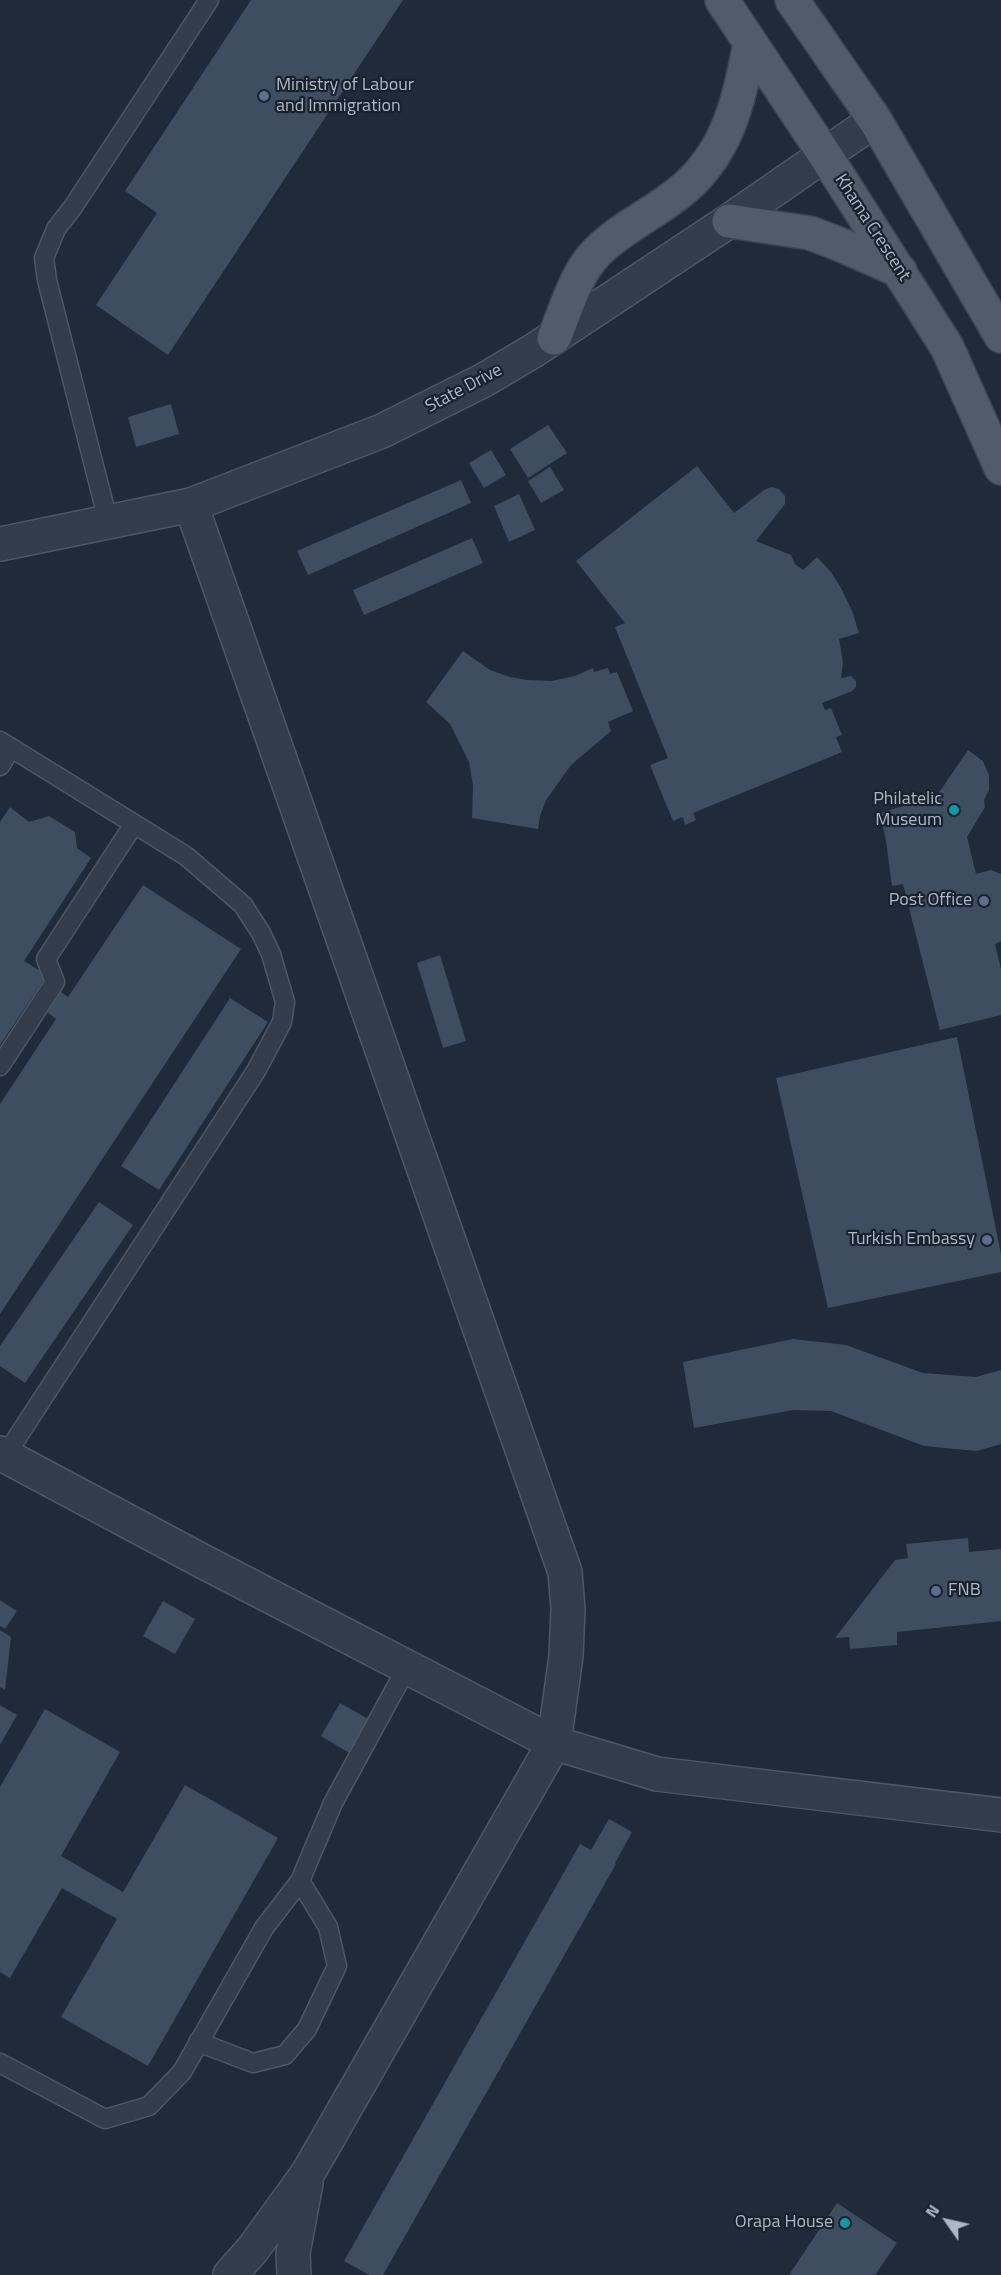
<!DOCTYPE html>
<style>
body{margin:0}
#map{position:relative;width:1001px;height:2275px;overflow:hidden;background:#1f2b3a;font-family:"Titillium Web",sans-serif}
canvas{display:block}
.north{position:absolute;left:917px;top:2191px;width:60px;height:60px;-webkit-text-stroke:4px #18222f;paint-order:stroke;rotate:304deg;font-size:16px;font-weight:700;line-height:24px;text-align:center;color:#adb7c7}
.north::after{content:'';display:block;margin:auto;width:21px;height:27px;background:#adb7c7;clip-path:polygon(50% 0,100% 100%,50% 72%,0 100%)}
</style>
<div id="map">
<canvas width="1001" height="2275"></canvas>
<div class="north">N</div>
</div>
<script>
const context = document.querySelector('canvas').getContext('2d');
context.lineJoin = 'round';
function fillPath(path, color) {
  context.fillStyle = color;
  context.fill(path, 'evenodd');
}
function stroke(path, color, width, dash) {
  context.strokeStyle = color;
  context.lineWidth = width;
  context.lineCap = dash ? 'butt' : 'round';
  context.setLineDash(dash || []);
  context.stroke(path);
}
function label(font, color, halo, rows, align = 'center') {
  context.font = font + ' "Titillium Web",sans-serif';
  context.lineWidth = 4.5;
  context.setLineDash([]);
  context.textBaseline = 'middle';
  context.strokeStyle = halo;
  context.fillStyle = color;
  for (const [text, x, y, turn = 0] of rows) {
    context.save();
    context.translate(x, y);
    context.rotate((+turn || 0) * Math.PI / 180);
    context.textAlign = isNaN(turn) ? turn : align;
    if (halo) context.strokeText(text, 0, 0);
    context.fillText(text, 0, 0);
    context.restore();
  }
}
fillPath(new Path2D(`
 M251,0H403L168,355L96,305L157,213L125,191Z
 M171,404L179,434L136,447L128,417Z
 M548,425L567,453L528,478L510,449Z
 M491,450L506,475L484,488L469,463Z
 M697,466L734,513L764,490L772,487L779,489L785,496V504L756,541L791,555L795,564L803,570L817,557L831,572L841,588L852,611L859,633L839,639L843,662L841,678L851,676L856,681V687L852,691L822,703L825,710L831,708L842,735L836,737L842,752L693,813L696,820L685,825L683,817L673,821L650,765L668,758L615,627L625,623L576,561Z
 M550,467L564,490L541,503L528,481Z
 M461,480L471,503L308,575L297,551Z
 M519,494L535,530L509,542L494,506Z
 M472,538L483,563L364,615L353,590Z
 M463,651L490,670L510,677L527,680L552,681L575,676L593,668L594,672L608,668L610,674L617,672L633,711L608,722L611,731L571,765L546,800L540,816L538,829L472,818L473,785L469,762L450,724L426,702Z
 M968,750L983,761L989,775V790L984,800L985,807L967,837L976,874L991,870L1001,874V941L995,944L1001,969V1015L940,1030L903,884L892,886L886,841L880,813L917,802L915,796L933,789L936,797Z
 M10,807L29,822L49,816L75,832L77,848L91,858L24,961L47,975L0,1045V822Z
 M143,885L241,949L0,1314V1104L56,1019L47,1012L61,992L68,997Z
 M440,955L466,1041L443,1048L417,963Z
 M230,998L268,1022L159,1190L121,1166Z
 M957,1037L1001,1254V1272L828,1308L776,1078Z
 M99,1202L133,1225L25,1383L0,1366V1346Z
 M793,1339L846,1345L923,1373L976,1377L1001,1370V1444L977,1451L924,1446L831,1411L793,1410L694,1428L683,1362Z
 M968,1538L969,1552L1001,1549V1621L897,1632V1645L850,1649L849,1637L835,1638L895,1560L908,1558L906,1544Z
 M0,1600L17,1611L5,1629L0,1626Z
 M163,1601L195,1619L175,1654L143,1636Z
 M0,1630L11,1637L5,1690L0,1687Z
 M340,1703L370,1720L351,1754L321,1736Z
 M0,1705L17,1715L0,1745Z
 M45,1709L120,1752L61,1856L123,1892L185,1785L278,1838L148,2066L61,2017L117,1919L62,1888L10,1978L0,1972V1787Z
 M609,1819L632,1832L615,1863L616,1864L383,2275H369L344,2261L580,1844L591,1850Z
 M837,2203L897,2243L875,2275H789Z`), '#3f4d60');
const lane = new Path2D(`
 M108,521L47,280L44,258L56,229L73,207L209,0
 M0,741L186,856L243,905L261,933L271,954L285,1002L282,1022L256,1071L5,1456
 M0,766L11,748
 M0,1066L55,982L46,959L134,824
 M198,2042L253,2063L285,2055L307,2029L337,1966L328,1927L300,1881
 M0,2063L105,2119L149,2106L182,2072L264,1928L300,1881L333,1803L407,1667`);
const street = new Path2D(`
 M191,505L565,1572L568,1609L566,1656L554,1743L308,2173L253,2249L230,2275
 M0,544L191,505L382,431L484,380L533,351L729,221L875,120
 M0,1453L204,1562L554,1743L657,1774L1001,1815
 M294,2275L293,2253L306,2183`);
const primary = new Path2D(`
 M722,0L825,155L947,347L1001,468
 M792,0L875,120L1001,336
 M729,221L810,233L839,244L900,271
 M554,338C566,310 575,274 597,252C623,226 659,211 686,187C729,149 740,97 750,43`);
stroke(lane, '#4d5765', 21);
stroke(street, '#4d5765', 36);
stroke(primary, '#3c4654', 36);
stroke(lane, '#333c4b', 18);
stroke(street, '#333c4b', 33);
stroke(primary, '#505b6b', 33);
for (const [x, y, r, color] of [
 [264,96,6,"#5c6f8a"],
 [954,810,6,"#0f9aa8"],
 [984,901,6,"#5c6f8a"],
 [987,1240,6,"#5c6f8a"],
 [936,1591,6,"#5c6f8a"],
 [845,2223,6,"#0f9aa8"]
]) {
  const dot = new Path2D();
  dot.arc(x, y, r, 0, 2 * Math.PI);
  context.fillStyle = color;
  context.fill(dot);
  stroke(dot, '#18222f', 2);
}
label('18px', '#adb7c7', '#18222f', [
 ["Ministry of Labour",276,86,"left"],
 ["and Immigration",276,107,"left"],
 ["Philatelic",942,800],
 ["Museum",942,821],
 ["Post Office",972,901],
 ["Turkish Embassy",975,1240],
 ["FNB",948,1591,"left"],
 ["Orapa House",833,2223]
], 'right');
label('18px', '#adb7c7', '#18222f', [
 ["Khama Crescent",872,228,57],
 ["State Drive",464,389,-28]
]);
</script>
